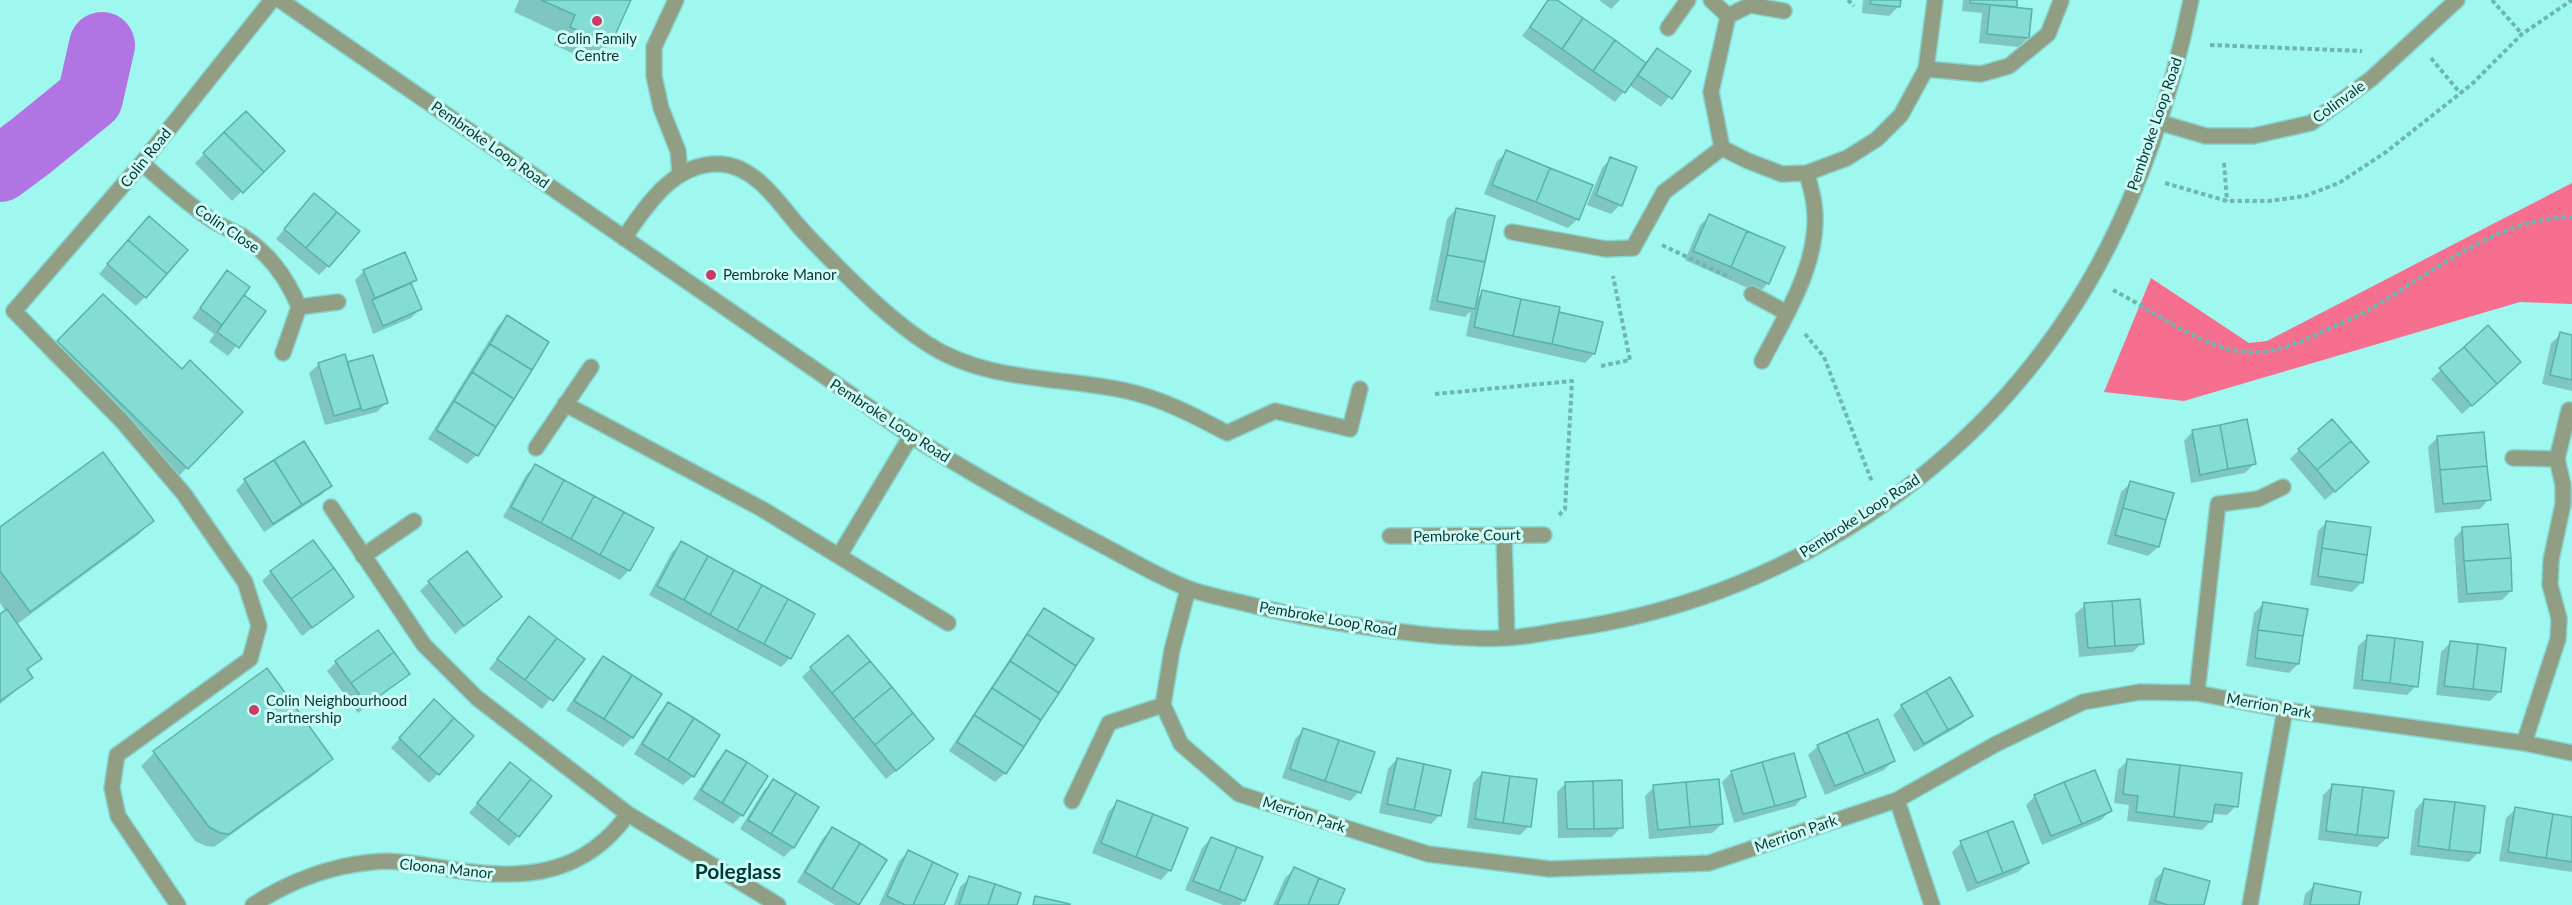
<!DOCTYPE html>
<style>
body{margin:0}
canvas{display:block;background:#9ef8ef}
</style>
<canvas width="2572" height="905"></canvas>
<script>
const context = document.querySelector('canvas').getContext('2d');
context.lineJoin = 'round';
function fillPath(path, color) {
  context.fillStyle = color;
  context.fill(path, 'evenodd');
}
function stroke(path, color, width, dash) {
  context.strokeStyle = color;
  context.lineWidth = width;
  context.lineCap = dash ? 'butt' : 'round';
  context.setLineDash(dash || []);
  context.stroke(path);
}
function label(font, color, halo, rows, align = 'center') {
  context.font = font + ' Lato,sans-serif';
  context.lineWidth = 6;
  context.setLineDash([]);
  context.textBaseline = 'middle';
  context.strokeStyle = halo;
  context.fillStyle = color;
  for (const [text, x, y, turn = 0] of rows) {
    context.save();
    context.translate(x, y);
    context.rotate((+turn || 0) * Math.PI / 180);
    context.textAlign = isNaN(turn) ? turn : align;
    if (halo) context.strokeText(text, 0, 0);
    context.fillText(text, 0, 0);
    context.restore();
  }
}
fillPath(new Path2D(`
 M2572,183V304L2520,302L2184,401L2104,392L2151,278L2249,343L2267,341Z`), '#f66f8f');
fillPath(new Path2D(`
 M519,0H629L609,45L592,62L554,45L559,33L514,12Z
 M1549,0H1554L1645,63L1657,49L1689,71L1661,107L1629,85L1615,102L1522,36Z
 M1599,0H1620L1611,9Z
 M1863,0H1899L1898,7L1889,16L1862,13Z
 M1963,0H2016L2015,9L2028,38L2019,47L1979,43L1982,13L1962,11Z
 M246,113L283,151L232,201L195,163Z
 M1507,152L1578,219L1568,228L1484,194L1497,161Z
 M1611,159L1620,205L1611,214L1587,205L1602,168Z
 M305,204L328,266L319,275L276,239Z
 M1456,209L1476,299L1483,292L1601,323L1594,354L1585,363L1466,336L1471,311L1465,317L1429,310L1447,219Z
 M1710,216L1768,283L1759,293L1685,260L1700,225Z
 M140,227L145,297L136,306L99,274Z
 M364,271L415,280L410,285L420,309L411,318L373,334L355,280Z
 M227,272L242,295L264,311L228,356L209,342L214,334L192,318Z
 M103,296L181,371L241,412L174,481L45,356Z
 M507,317L477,455L467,464L428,439L498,326Z
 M2488,327L2510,371L2462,414L2431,379Z
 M2561,334L2572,337V391L2542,384L2551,343Z
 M319,364H346L386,403L377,412L325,425L309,373Z
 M2193,431L2254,464L2245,473L2191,483L2184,441Z
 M2437,438L2489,499L2480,509L2435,513L2428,447Z
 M2299,450L2358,471L2325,500L2290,459Z
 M535,466L629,570L620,580L503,517L526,475Z
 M245,481L330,486L321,495L264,532L236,490Z
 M2131,483L2172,494L2158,547L2148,556L2107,544L2121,492Z
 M152,521L138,535L16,625L40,659L27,671L31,678L0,704V616L6,612L0,603V529Z
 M2327,522L2361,583L2352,592L2310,585L2318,531Z
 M2463,529L2511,591L2502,600L2458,603L2454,538Z
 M681,543L790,658L781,667L649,595L672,552Z
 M271,572L352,596L302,636L262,581Z
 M429,582L500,597L455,634L420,591Z
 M2263,604L2298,664L2289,673L2246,666L2254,613Z
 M2085,605L2142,643L2133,652L2079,657L2075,614Z
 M1045,610L1005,773L995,782L949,751L1036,619Z
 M529,618L583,659L542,709L489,669Z
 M2368,637L2416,686L2407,695L2353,689L2358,646Z
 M2450,643L2499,692L2490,701L2436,695L2441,652Z
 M603,658L660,694L632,738L623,747L566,710L594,667Z
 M336,662L408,674L358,713L327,671Z
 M811,668L923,748L886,779L802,677Z
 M267,670L331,759L318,772L214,847L206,846L195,841L141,766L154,753Z
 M668,704L693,776L683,785L634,754L659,713Z
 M1902,706L1971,716L1961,725L1914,752L1893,715Z
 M425,710L438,774L429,783L391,748Z
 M1304,730L1359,792L1350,801L1282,778L1295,739Z
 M1818,746L1893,761L1884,770L1825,795L1808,755Z
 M726,752L742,815L733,824L693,799L717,761Z
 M1397,759L1440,815L1431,824L1379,813L1388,769Z
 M2128,760L2236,806L2227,815L2212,814L2211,821L2202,830L2127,821L2129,805L2114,803L2118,770Z
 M510,764L518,836L509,846L469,813Z
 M1732,772L1804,796L1795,806L1734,823L1722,782Z
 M1482,773L1529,826L1520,835L1467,828L1473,783Z
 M773,781L793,848L784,857L740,829L764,790Z
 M1566,783L1621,827L1612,837L1558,838L1557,792Z
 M2333,785L2387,838L2377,847L2318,840L2323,795Z
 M1654,787L1722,824L1712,833L1649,839L1645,796Z
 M2035,796L2110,811L2101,820L2042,845L2026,805Z
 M2424,800L2479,852L2469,862L2410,855L2415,810Z
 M1118,802L1170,870L1161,880L1092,853L1109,811Z
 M2516,809L2572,818V872L2499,861L2506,818Z
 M832,829L885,861L858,905H835L797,882L823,838Z
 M1211,838L1244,900L1240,905H1223L1185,890L1202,848Z
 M1961,843L2028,863L2018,872L1967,892L1952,852Z
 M908,852L942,905H879L899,861Z
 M1294,869L1337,905H1273L1285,878Z
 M2165,870L2202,905H2148L2155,879Z
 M970,878L1015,905H954L960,887Z
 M2315,885L2357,905H2303L2305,894Z`), '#0003');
stroke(new Path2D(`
 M0,169L31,146L90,98L102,45`), '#b074e3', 66);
const building = new Path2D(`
 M541,0H631L610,46L570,27L575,15Z
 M1548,0H1557L1583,18L1562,49L1530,27Z
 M1871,0H1901L1900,7L1870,4Z
 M1970,0H2017V7L1970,3Z
 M1990,5L2032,9L2029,38L1987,34Z
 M1583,18L1615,40L1593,71L1562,49Z
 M1615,40L1646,63L1625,93L1593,71Z
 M1657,48L1691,71L1672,99L1638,75Z
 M246,111L285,151L264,172L224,132Z
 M224,132L264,172L243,193L203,153Z
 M1506,150L1550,168L1536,202L1492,185Z
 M1610,157L1637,167L1622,206L1596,195Z
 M1550,168L1593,185L1579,220L1536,202Z
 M314,193L337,212L306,248L284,229Z
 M1456,208L1495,216L1485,262L1447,255Z
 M337,212L360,231L329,267L306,248Z
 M1709,214L1747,231L1731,267L1693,251Z
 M149,216L188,250L167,274L128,240Z
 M1747,231L1785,247L1769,284L1731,267Z
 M128,240L167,274L146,298L107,264Z
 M405,252L417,280L375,298L363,270Z
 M1447,255L1485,262L1475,309L1437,301Z
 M227,270L250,287L222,325L200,308Z
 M411,283L422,309L383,326L372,300Z
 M1482,290L1521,299L1513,336L1474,327Z
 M103,294L182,369L190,360L243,412L188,469L57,341Z
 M244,295L266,311L239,348L217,332Z
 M1521,299L1560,307L1552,344L1513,336Z
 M1559,312L1603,322L1595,354L1552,344Z
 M507,315L549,342L532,370L490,344Z
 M2488,325L2521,362L2497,384L2464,347Z
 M2560,332L2572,335V380L2550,375Z
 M490,344L532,370L514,399L472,372Z
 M2464,347L2497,384L2472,406L2439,368Z
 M345,354L361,408L334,416L318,363Z
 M373,355L388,403L362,411L347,362Z
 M472,372L514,399L496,427L454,401Z
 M454,401L496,427L478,456L436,430Z
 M2247,419L2256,464L2228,469L2220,425Z
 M2332,419L2351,441L2317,470L2298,449Z
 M2220,425L2228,469L2200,475L2192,430Z
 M2484,432L2487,466L2440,470L2437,436Z
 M304,441L332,486L302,505L274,460Z
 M2351,441L2369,462L2335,492L2317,470Z
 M103,452L154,521L30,612L0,571V527Z
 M274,460L302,505L273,524L244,479Z
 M535,464L564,480L541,523L511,507Z
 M2487,466L2491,500L2443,504L2440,470Z
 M564,480L594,496L571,539L541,523Z
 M2130,481L2174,493L2166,520L2123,508Z
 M594,496L624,512L600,555L571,539Z
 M2123,508L2166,520L2159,547L2115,535Z
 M624,512L654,528L630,571L600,555Z
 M2326,521L2371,527L2367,555L2322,548Z
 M2508,524L2511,558L2464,561L2462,527Z
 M313,540L334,568L291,599L270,571Z
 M681,541L708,556L684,600L657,586Z
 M2322,548L2367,555L2363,583L2318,576Z
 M467,551L502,597L464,626L428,581Z
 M708,556L734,570L710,615L684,600Z
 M2511,558L2512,591L2467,594L2464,561Z
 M334,568L354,597L312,628L291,599Z
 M734,570L762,585L737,630L710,615Z
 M762,585L788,599L764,644L737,630Z
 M788,599L815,614L791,659L764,644Z
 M2140,599L2144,644L2115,646L2112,601Z
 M2112,601L2115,646L2088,648L2084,603Z
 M2263,602L2308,609L2303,636L2258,630Z
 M1044,608L1094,639L1076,666L1027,634Z
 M7,609L42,659L27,669L33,678L0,701V614Z
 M529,616L557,638L525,680L497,659Z
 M378,630L394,652L351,683L335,661Z
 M2258,630L2303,636L2299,664L2255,658Z
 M1027,634L1076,666L1059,693L1010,661Z
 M848,635L870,661L832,693L810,667Z
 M2367,635L2395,638L2390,683L2362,680Z
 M557,638L585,659L553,701L525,680Z
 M2395,638L2423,642L2418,687L2390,683Z
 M2450,641L2478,644L2473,689L2444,686Z
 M2478,644L2506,648L2501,692L2473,689Z
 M394,652L410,674L367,705L351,683Z
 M603,656L632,675L604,719L574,701Z
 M870,661L892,687L853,719L832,693Z
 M1010,661L1059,693L1041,720L992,688Z
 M267,668L333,759L229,834L220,833L209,827L153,751Z
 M632,675L662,694L633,738L604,719Z
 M1950,677L1973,716L1948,730L1926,691Z
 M892,687L913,713L875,745L853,719Z
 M992,688L1041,720L1024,747L974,715Z
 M1926,691L1948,730L1924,744L1901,705Z
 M434,699L454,718L419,757L399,738Z
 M668,702L694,718L668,760L642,744Z
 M913,713L934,739L896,771L875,745Z
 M974,715L1024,747L1006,774L957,742Z
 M454,718L474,736L439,775L419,757Z
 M694,718L720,735L694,777L668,760Z
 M1878,719L1895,761L1865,774L1847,732Z
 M1303,728L1339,740L1325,781L1290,769Z
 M1847,732L1865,774L1835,786L1817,745Z
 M1339,740L1375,752L1361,793L1325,781Z
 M726,750L747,762L722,803L701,790Z
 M1794,753L1806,797L1775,806L1762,762Z
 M1397,758L1424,764L1414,810L1387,804Z
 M2127,759L2180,765L2174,817L2136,812L2138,796L2123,794Z
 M510,762L531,779L498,820L477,803Z
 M747,762L768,776L743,816L722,803Z
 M1762,762L1775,806L1743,814L1731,771Z
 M1424,764L1451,770L1441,816L1414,810Z
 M2180,765L2242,773L2238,807L2215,804L2212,822L2174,817Z
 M2095,770L2112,811L2082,824L2064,782Z
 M1482,772L1510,776L1503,823L1475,819Z
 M1510,776L1537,779L1531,827L1503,823Z
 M531,779L552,796L519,837L498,820Z
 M773,779L796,793L771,834L748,820Z
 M1719,779L1723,824L1690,827L1686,782Z
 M1622,780L1623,828L1594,829L1593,781Z
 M1593,781L1594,829H1567L1565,782Z
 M1686,782L1690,827L1658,830L1653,785Z
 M2064,782L2082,824L2051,836L2034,795Z
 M2332,784L2363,787L2357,835L2326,831Z
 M2363,787L2394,791L2388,838L2357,835Z
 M796,793L819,807L794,848L771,834Z
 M2424,799L2455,802L2449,850L2418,846Z
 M1117,800L1153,814L1136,857L1101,843Z
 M2455,802L2485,806L2480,853L2449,850Z
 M2515,807L2553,814L2546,858L2508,852Z
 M1153,814L1188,828L1171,871L1136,857Z
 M2553,814L2572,817V862L2546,858Z
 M2013,821L2029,863L2003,873L1987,831Z
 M832,827L860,843L832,889L805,872Z
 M1987,831L2003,873L1977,883L1960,841Z
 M1211,837L1237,847L1219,891L1193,881Z
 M860,843L887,860L859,905L832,889Z
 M1237,847L1263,857L1245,901L1219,891Z
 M908,850L933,862L913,905H905L887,896Z
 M933,862L958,874L944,905H913Z
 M1294,867L1319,878L1308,905H1277Z
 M2164,868L2210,881L2204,905H2168L2155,901Z
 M969,876L995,884L988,905H959Z
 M1319,878L1345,889L1338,905H1308Z
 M2314,883L2361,892L2359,905H2310Z
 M995,884L1021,893L1017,905H988Z
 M1035,896L1070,904V905H1033Z`);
fillPath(building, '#83ddd4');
stroke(building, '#58b2a9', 1.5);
const lane = new Path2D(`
 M676,0L654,47V76L661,108L678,151L680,174
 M624,238C647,205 674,162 720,164C753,165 777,200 796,223C809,238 823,252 837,266C864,293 894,322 926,343C986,383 1060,376 1127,391C1163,399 1195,416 1227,433L1275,411L1350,429L1360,389
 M14,311L122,421L184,494L245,582L259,626L250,659L117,755L112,788L118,816L178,905`);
const street = new Path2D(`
 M280,0L911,436C975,476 1039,512 1106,547C1132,561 1159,577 1187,588C1202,594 1219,597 1235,601C1281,613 1326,622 1373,628C1417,634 1462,640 1506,638C1525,637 1544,633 1563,630C1783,600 1978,472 2090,280C2139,195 2172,95 2191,0
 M1711,0L1728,16
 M1784,11L1750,5L1728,16L1711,92L1722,148L1748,161L1782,174L1807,173L1847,158L1877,139L1901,115L1926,69L1935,0
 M1668,28L1688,0
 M1926,69L1981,74L2009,66L2048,34L2061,1
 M2158,122L2206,136H2253L2311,123L2371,79L2457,0
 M142,163C164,183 186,202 210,219C220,226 232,230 242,236C269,253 287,278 299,307L338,302
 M1512,232L1606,249L1633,248L1664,192L1722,148
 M1752,294L1787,313
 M14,311L142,163L272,0
 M283,353L299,307
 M1762,361C1786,315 1822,259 1814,204C1813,194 1809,183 1807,173
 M565,404L762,509L948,623
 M536,448L591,367
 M2513,458L2557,459
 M331,507L424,645L477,698L628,814L778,905
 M1390,536L1544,535
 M1504,536L1507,638
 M363,556L414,521
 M839,556L911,436
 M1188,589L1172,650L1163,705L1181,744L1239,794L1428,854L1550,869L1709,863L1897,800L1996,744L2083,702L2140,692L2197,693L2285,710L2524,743L2572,753
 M2197,693L2218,504L2258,499L2283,487
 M2524,743L2558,639L2559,618L2550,585L2551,560L2563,504V485L2557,459L2569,410
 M1897,800L1932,905
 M1072,801L1109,723L1163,705
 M253,905C288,882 330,866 372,862C402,859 432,867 462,871C529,880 586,873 628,814
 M2250,905L2285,710`);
stroke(lane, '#84d5cd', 18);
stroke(street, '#84d5cd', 18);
stroke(new Path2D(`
 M1848,0L1854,6
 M2492,0L2522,34
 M2210,45L2362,51
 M2431,58L2460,93
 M2224,163L2227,201
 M2165,183L2227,201H2269L2305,196L2339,183L2386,152L2472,84L2522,34L2572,0
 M1662,245L1731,278
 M2113,290C2150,309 2203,348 2244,352C2273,355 2301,342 2326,330C2341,323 2357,317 2372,308C2433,272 2497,218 2572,217
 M1805,334L1824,357L1872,482
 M1601,366L1630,360L1613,276
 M1435,394L1572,381L1565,509L1559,515`), '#6eb7b0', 4, [4.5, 3]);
stroke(lane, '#929e84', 15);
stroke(street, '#929e84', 15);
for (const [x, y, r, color] of [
 [597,21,6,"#ca3b65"],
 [711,275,6,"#ca3b65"],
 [254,710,6,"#ca3b65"]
]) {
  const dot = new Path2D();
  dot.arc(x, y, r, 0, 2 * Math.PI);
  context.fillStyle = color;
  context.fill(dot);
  stroke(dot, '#cbfef8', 2);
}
label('15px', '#0d3431', '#cbfef8', [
 ["Colin Family",597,39,"center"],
 ["Centre",597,56,"center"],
 ["Pembroke Manor",723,275],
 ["Colin Neighbourhood",266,701],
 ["Partnership",266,718]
], 'left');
label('15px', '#0d3431', '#cbfef8', [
 ["Colinvale",2339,102,-36],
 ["Pembroke Loop Road",2155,124,-71],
 ["Pembroke Loop Road",490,145,35],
 ["Colin Road",146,158,-51],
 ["Colin Close",227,229,34],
 ["Pembroke Loop Road",890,421,33],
 ["Pembroke Loop Road",1860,516,-33],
 ["Pembroke Court",1467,536,-1],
 ["Pembroke Loop Road",1328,619,10],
 ["Merrion Park",2269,706,10],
 ["Merrion Park",1304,815,18],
 ["Merrion Park",1796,834,-19],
 ["Cloona Manor",446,869,6]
]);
label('bold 21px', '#023834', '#cbfef8', [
 ["Poleglass",738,872]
]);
</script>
